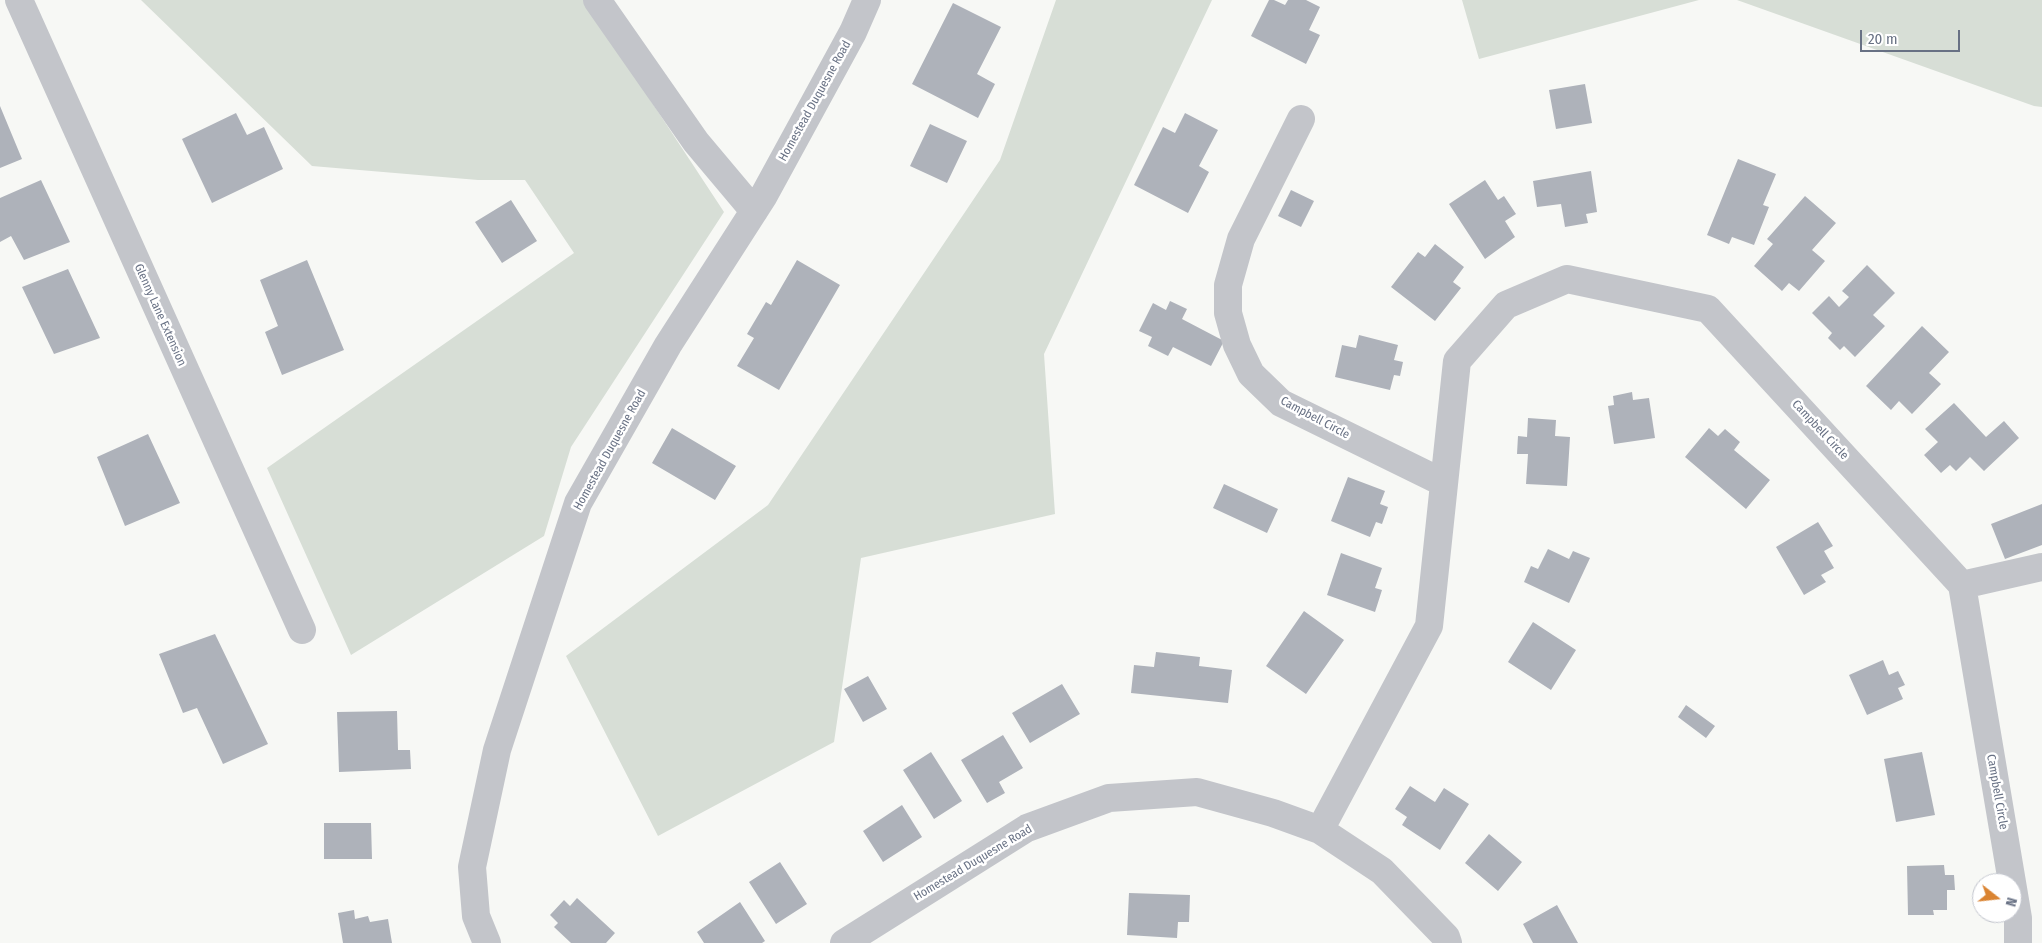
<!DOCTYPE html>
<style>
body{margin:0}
#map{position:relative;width:2042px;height:943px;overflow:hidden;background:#f7f8f5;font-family:"Fira Sans Condensed",sans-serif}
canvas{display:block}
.north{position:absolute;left:1972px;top:873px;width:50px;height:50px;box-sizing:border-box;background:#fff;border:1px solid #c3c6ce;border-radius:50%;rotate:106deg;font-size:14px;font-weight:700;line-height:20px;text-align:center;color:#687184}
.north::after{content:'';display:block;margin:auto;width:18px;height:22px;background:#da8432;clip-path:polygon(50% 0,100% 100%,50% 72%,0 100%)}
.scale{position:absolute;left:1860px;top:30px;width:100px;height:22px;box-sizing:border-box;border:2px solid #687184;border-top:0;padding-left:6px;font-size:15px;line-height:18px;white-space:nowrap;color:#687184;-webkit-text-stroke:4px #fff;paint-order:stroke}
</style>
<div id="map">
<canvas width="2042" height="943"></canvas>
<div class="north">N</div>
<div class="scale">20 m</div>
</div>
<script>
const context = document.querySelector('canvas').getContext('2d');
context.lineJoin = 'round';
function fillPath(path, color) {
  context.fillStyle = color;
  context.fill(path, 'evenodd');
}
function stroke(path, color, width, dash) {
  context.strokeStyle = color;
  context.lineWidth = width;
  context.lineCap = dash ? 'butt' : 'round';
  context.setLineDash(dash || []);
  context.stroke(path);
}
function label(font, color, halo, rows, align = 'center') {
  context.font = font + ' "Fira Sans Condensed",sans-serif';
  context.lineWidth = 5;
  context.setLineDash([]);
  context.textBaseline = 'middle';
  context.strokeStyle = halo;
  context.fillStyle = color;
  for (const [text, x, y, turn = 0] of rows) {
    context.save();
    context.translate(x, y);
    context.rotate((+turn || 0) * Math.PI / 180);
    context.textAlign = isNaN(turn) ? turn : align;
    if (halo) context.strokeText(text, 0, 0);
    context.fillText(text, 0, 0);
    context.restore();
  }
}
fillPath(new Path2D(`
 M141,0H583L597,19L724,212L571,447L544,536L351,655L267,468L574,253L525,180H478L312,166Z
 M1056,0H1212L1044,354L1055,514L861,558L834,742L658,836L566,656L768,505L1000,160Z
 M1462,0H1699L1479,59Z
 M1737,0H2042V107L2034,106Z`), '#d7ded6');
fillPath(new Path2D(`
 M1269,0H1274L1285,5L1288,0H1306L1320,7L1309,30L1320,35L1306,64L1251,36Z
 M953,3L1001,27L977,74L995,84L978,118L912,84Z
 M1585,84L1592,123L1556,129L1549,90Z
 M0,106L22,159L0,168Z
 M236,113L247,135L264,127L283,169L212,203L182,139Z
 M1185,113L1218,130L1199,166L1209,172L1188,213L1134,185L1163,127L1175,133Z
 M930,124L967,141L947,183L910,166Z
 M1738,159L1776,174L1763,205L1769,207L1754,245L1732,237L1729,244L1707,235Z
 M1591,171L1597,212L1586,214L1588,223L1565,227L1561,204L1537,207L1533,181Z
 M41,180L70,242L24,260L11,236L0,242V198Z
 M1485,180L1498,200L1504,196L1516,214L1505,221L1515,237L1485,259L1449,204Z
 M1291,190L1314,201L1301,227L1278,216Z
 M1805,196L1836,223L1812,250L1825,261L1799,291L1789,283L1782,291L1754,266L1773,244L1767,239Z
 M511,200L537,241L502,263L475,222Z
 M1435,244L1464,267L1453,282L1461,288L1435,321L1391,287L1418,252L1425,257Z
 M307,260L344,350L282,375L265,332L278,326L260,280Z
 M797,260L840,285L779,390L737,366L754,338L747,334L766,302L771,305Z
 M1867,265L1895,293L1873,315L1885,326L1855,357L1844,346L1840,350L1828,338L1832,333L1812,313L1829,296L1839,307L1849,297L1842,291Z
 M68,269L100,338L54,354L22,287Z
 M1170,301L1187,309L1182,319L1224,341L1211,366L1173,347L1168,356L1148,346L1152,337L1139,331L1153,303L1166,310Z
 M1922,326L1949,352L1929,373L1941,384L1912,414L1899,401L1891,410L1866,386Z
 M1359,335L1398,345L1394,360L1403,362L1400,376L1394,375L1390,390L1335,377L1342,345L1356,348Z
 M1632,392L1633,400L1649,398L1655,438L1614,444L1608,406L1614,405L1613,396Z
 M1954,403L1986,437L2004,421L2019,438L1984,471L1970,457L1956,471L1950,465L1941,473L1924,455L1938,442L1925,429Z
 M1528,418L1556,420L1555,436L1570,437L1567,486L1526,484L1528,454H1517L1518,436L1527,437Z
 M672,428L736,466L715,500L652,463Z
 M1709,428L1718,436L1725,429L1740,442L1734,450L1770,480L1746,509L1685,457Z
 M148,434L180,503L125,526L97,457Z
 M1348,477L1385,491L1380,504L1388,507L1382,524L1376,522L1370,537L1331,521Z
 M1224,484L1278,509L1267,533L1213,508Z
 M2042,504V545L2005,559L1991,524Z
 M1818,522L1833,546L1824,551L1834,568L1821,575L1826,582L1804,595L1776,547Z
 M1548,549L1569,559L1573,551L1590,558L1569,603L1524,582L1531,566L1538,569Z
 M1341,553L1382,568L1375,588L1382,590L1375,612L1327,595Z
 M1304,611L1344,640L1306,694L1266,666Z
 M1533,622L1576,650L1551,690L1508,662Z
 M215,634L268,744L223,764L197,708L183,713L159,654Z
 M1156,652L1200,657L1199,666L1232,670L1228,703L1131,693L1134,665L1154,667Z
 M1883,660L1889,675L1898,671L1905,685L1898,688L1903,699L1867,715L1849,675Z
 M868,676L887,709L863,722L844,689Z
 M1062,684L1080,714L1030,743L1012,713Z
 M1686,705L1715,726L1706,738L1678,717Z
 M397,711L398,750H410L411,769L339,772L337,712Z
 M1003,735L1023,768L999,782L1005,793L987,803L961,760Z
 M931,752L962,801L934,819L903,770Z
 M1922,752L1935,815L1896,822L1884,759Z
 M1410,786L1435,802L1444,788L1469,804L1440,850L1402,825L1407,817L1395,809Z
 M902,805L922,837L883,862L863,831Z
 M324,823H371L372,859H324Z
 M1489,834L1522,862L1498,891L1465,863Z
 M780,862L807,904L776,924L749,882Z
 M1944,865L1945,875H1954L1955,890H1947V910H1933L1934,915H1908L1907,866Z
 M1129,893L1190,895L1189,922H1178L1177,938L1127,935Z
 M577,898L615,933L606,943H571L554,927L558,923L550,915L564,900L570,906Z
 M740,902L765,941L762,943H704L697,932Z
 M1557,905L1578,943H1533L1523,924Z
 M354,910L355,919L368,916L370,922L388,919L392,943H343L338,913Z`), '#aeb2ba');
stroke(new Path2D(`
 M19,0L302,630
 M597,0L696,142L754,211
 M1301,119L1241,239L1228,285V313L1237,345L1251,374L1281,403L1444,483
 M1962,585L2042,567
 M1320,830L1429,626L1457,361L1506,305L1567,279L1708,309L1962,585L2018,918V943
 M487,943L476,916L472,867L497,750L578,503L668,345L763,197L853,32L867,0
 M844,943L1027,828L1109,798L1197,792L1273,813L1320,830L1382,871L1446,937L1448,943`), '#c3c5ca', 28);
label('12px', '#687184', '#fff', [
 ["Homestead Duquesne Road",815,101,-61],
 ["Glenny Lane Extension",160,315,66],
 ["Campbell Circle",1315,418,28],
 ["Campbell Circle",1820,430,47],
 ["Homestead Duquesne Road",610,450,-61],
 ["Campbell Circle",1997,792,80],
 ["Homestead Duquesne Road",973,863,-31]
]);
</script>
